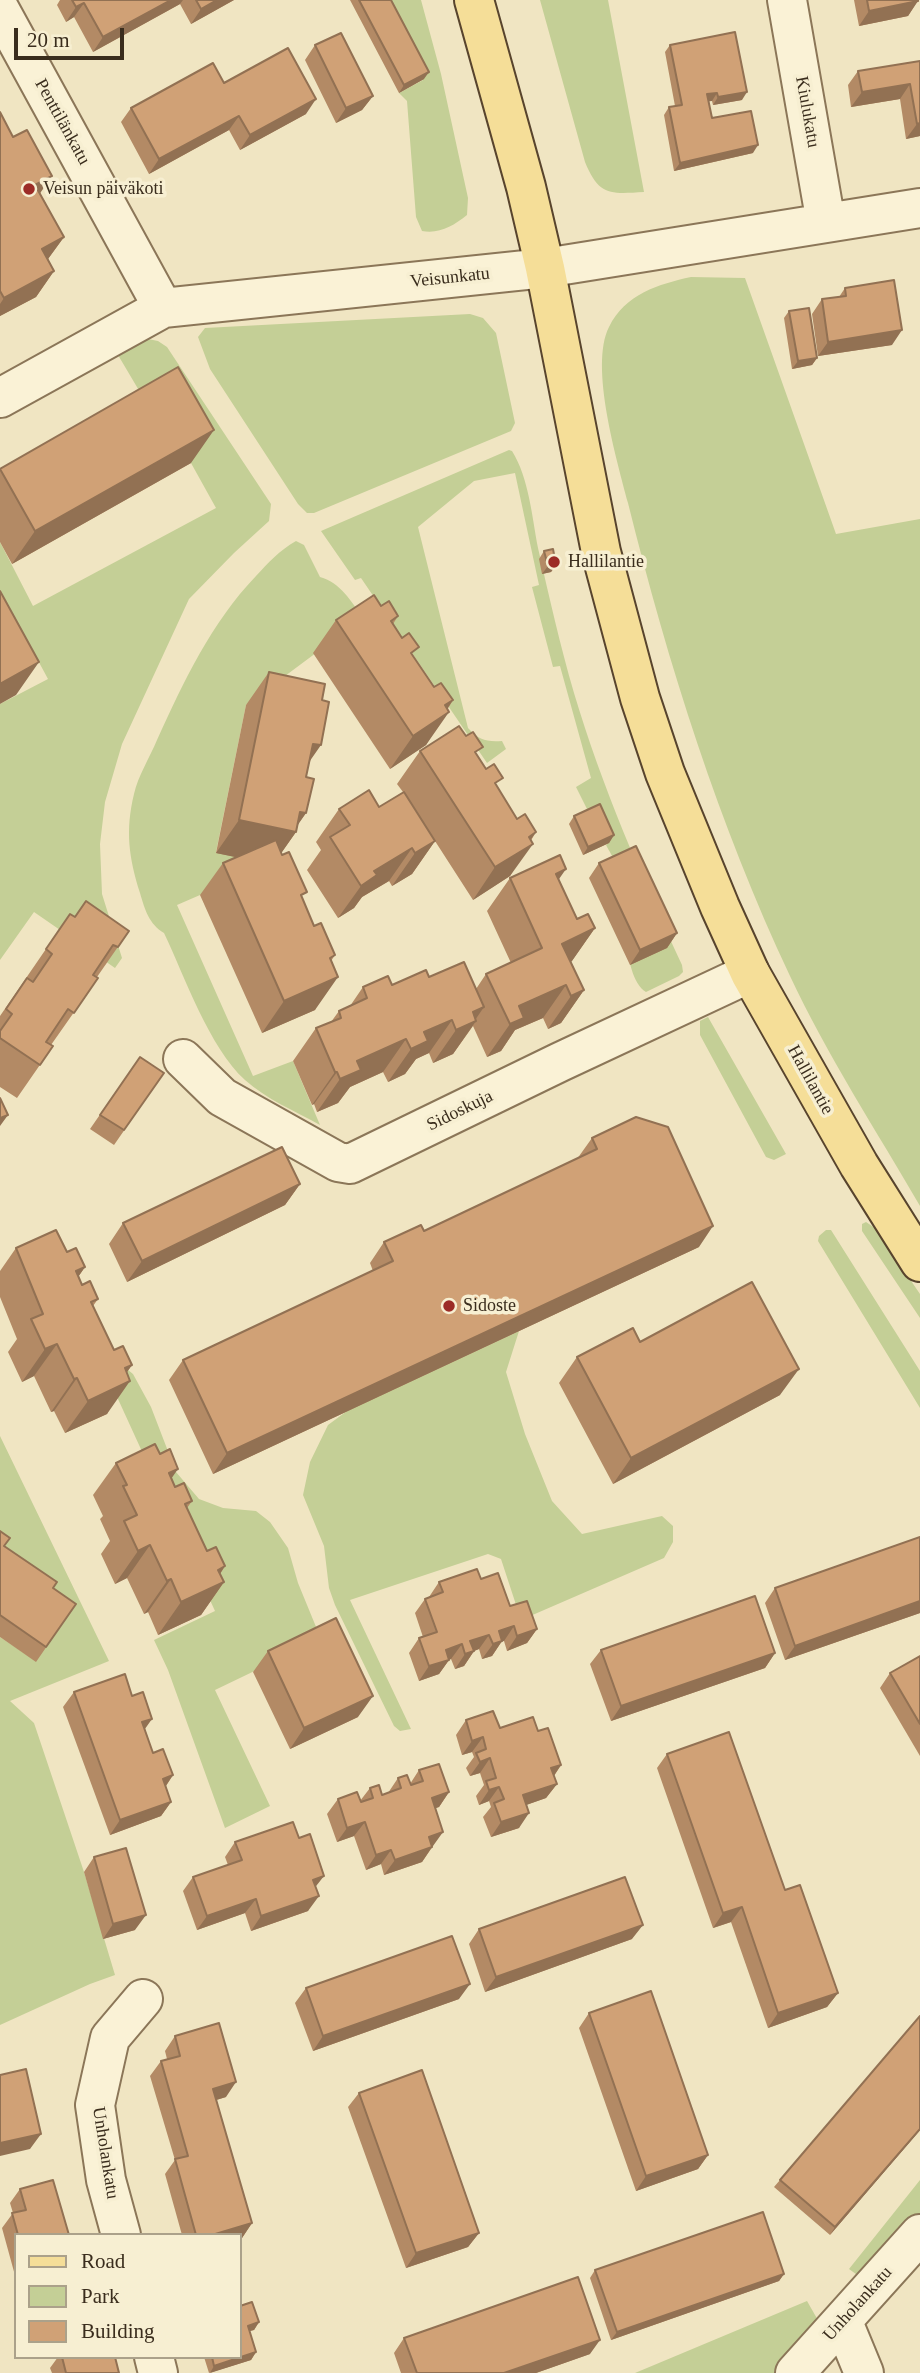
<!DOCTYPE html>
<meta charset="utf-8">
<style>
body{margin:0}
#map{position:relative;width:920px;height:2373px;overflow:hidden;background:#f0e5c2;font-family:"Times New Roman",serif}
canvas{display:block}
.legend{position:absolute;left:14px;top:2233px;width:228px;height:126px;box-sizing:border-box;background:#f7efd2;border:2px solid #aba18a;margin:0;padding:9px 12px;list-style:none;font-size:21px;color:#3a2d1d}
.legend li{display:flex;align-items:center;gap:14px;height:35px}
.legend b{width:35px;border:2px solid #aba18a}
.scale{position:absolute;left:14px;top:28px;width:110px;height:32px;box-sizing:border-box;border:4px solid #3a2d1d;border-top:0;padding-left:9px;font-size:21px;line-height:24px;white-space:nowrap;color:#3a2d1d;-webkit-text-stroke:5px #f7efd2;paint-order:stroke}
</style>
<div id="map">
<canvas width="920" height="2373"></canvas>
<ul class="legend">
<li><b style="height:9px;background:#f5de98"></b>Road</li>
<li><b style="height:19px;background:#c4cf96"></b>Park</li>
<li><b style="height:19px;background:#d0a176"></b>Building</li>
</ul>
<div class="scale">20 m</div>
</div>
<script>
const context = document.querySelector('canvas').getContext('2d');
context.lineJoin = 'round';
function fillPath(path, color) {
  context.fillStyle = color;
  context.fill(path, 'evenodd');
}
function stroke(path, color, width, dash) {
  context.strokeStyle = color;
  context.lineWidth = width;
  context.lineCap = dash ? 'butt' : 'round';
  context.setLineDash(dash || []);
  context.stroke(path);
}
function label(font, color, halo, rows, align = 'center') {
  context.font = font + ' "Times New Roman",serif';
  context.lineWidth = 7;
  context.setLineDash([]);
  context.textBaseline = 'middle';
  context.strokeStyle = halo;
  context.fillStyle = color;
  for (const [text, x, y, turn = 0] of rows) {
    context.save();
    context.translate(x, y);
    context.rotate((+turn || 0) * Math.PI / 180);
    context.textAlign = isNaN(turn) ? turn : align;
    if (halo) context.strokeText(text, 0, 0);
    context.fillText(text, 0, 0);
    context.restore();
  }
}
fillPath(new Path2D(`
 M381,0H421L441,74L468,198L467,215C453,226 440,234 422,231L416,217L407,101L399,93L423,80Z
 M540,0H608L644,192C610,194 599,196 585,162Z
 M691,277L745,278L836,534L920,519V1206C876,1130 827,1055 790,976C719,825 668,664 628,503C617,460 589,366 609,327C625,294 659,284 691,277Z
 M470,314L483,318L496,333L515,423L511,431L314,513H307L298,504L210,369L198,337L205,328Z
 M148,339L158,341L167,347L271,504L269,521L234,553L189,599L122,744L105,802L100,844L102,894L122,958L115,968L34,912L0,960V704L48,679L0,590V542L33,606L216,508L156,400L147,404L118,355Z
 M509,450L512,451C529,478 532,517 538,548C549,596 560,645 574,693C602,787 641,876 682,965L683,972L679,976L646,992C620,976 626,893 616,865C614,858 609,851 606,845L609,842L589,813L576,787L591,778L560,666L553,667L532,587L539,585L515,473L474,481L418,527L468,728C479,740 486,742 502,741L506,749L487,763L361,578L355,580L321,531Z
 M296,541L304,545L320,577C341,583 351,601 363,618L246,705L216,852L258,862L253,872L177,905L253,1076L293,1061L320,1125C295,1111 266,1099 245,1080C209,1047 185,977 164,933C149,924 145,910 140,893C129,858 125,831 134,794C138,776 150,757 157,740C184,681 211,623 256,576C268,563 280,550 296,541Z
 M708,1017L786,1154L774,1160L766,1157L700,1035V1021Z
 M866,1222L875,1228L920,1294V1318L862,1231V1224Z
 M826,1230H831L920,1371V1408L818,1241L819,1236Z
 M519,1331L506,1372L525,1434L552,1501L582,1534L662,1516L673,1526V1542L664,1558L521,1620L501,1559L488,1554L350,1600L411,1729L400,1731L394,1726L335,1605L329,1588L324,1546L303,1495L310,1462L328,1425L347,1411Z
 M91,1340L133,1374L151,1407L176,1472L199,1499L223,1508L256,1511L270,1522L288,1548L298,1583L321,1639L215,1690L270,1806L225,1828L168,1670L154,1640L215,1611Z
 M0,1436L109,1661L10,1701L34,1723L84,1872L115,1975L90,1984L0,2025V1637L36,1661L0,1543Z
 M920,2180V2216L860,2277L849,2269Z
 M807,2301L819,2322L776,2373H635Z`), '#c4cf96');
const minor = new Path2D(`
 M787,0L826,223
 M0,10L163,308
 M0,398L163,308L545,268L920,208
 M183,1059L222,1097L338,1162L350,1164L560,1062L750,973
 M121,2235L106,2180L95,2105L110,2038L143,1999
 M843,2322L864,2373
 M154,2357L158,2373
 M795,2373L920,2234`);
const major = new Path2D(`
 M474,0L526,187L545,268L601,552L640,698L665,773L720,907L750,973L859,1165L920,1262`);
stroke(minor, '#8b7658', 42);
stroke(major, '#58442d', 42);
stroke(minor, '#faf2d6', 38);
stroke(major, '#f5de98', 38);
fillPath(new Path2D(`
 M60,0H234L191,24L180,4L93,52L74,17L66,22L57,5Z
 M350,0H391L424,79L399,93Z
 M854,0H918L908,16L859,26Z
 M315,45L373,96L362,110L336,123L305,60Z
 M670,45L742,100L713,105L712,101H708L712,118L753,153L674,171L664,115L669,107L675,106L665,52Z
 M920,61V136L906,139L900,99L851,107L848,85L858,71Z
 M224,83L306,114L240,150L229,130L149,174L121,122L131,108Z
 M0,112L40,193L64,237L48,259L54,271L36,297L0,316Z
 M845,288L892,345L818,356L812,314L822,299L839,297Z
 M789,311L817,358L812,365L792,369L784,318Z
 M191,463L12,564L0,542V469Z
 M544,551L556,565L551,572L542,574L539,559Z
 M381,606L398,616L393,624L413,656L434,687L453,700L426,745L390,769L313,653L336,620Z
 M269,672L310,760L306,777V813L297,825L296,832L281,853L314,926L335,955L331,961L315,1010L262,1033L200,895L223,863L236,857L216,853L246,705Z
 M420,751L477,755L517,819L536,832L510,876L473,900L435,841L412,874L392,886L389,881L362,897L354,908L338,918L307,870L321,850L316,842L339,809L379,807L403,792L397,784Z
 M574,816L614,835L609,843L583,855L569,824Z
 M599,863L677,933L667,948L630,965L589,878Z
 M510,878L559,880L577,919L595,928L571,962L584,990L561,1023L548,1029L543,1018L515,1030L501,1051L487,1057L473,1026L453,1054L433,1063L429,1053L416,1059L405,1074L388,1082L383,1072L350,1087L338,1103L317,1112L314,1104L312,1105L293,1061L316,1028L331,1022L339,1011L350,1006L363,987L392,985L429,977L476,989L486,974L511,963L487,911Z
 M70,914L74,917L129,931L97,977L98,978L51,1045L53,1046L17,1098L0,1087V1016Z
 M140,1057L164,1073L114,1145L90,1129Z
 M592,1138L699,1247L213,1474L169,1380L183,1360L373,1271L370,1263L384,1242L424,1231L577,1159Z
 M300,1184L285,1205L127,1282L109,1244L123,1223Z
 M16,1248L67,1252L85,1267L78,1277L82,1285L98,1299L93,1306L114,1350L132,1365L127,1372L107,1414L65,1433L54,1411L51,1412L34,1376L22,1382L8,1352L17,1339L0,1297V1271Z
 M640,1342L780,1395L613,1484L559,1383L577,1357Z
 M116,1463L171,1478L175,1487L192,1501L187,1508L207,1551L225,1566L220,1574L224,1582L201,1615L158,1635L148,1612L144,1614L127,1578L115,1584L101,1554L110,1541L100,1519L103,1516L93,1495Z
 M0,1531L4,1546L53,1588L76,1604L36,1662L0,1637Z
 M920,1537V1613L785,1660L765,1603L775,1588Z
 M481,1579L510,1606L537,1629L527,1643L507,1651L504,1641H502L492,1656L482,1659L479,1649L474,1651L464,1666L455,1669L451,1659L449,1660L439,1674L419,1681L409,1653L419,1638L423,1637L415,1613L425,1599L429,1597L439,1582Z
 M601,1650L775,1653L765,1668L611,1721L590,1664Z
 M268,1651L358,1717L290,1749L253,1672Z
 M920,1656V1756L880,1688L890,1673Z
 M74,1692L145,1729L153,1753L173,1775L166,1786L171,1802L161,1816L110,1835L63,1707Z
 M466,1720L500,1728L538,1731L561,1765L554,1776L557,1784L546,1798L526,1805L519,1828L491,1837L483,1817L491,1807L489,1801L479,1805L476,1796L484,1785L480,1773L470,1776L466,1768L474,1757L472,1752L462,1755L456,1735Z
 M667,1754L785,1890L838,1993L827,2007L768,2028L731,1922L713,1928L657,1768Z
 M419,1770L449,1792L439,1807L435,1808L433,1846L422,1862L384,1875L381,1864L366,1870L354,1836L337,1842L327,1814L338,1799L360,1801L370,1788L382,1795L388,1793L398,1778L410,1784Z
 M235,1842L316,1887L308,1911L251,1931L245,1913L197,1930L183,1891L193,1877L228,1865L225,1857Z
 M94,1857L135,1930L103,1939L84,1872Z
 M479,1929L632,1939L485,1992L469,1944Z
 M306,1988L459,1999L313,2051L295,2003Z
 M589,2013L708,2155L698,2169L636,2191L579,2028Z
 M175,2036L226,2097L216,2100L252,2223L242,2238H240V2235H182L165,2174L175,2160L150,2076L161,2061L167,2059L165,2051Z
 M359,2093L479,2233L468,2247L406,2268L348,2107Z
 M920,2130L830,2235L774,2187L780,2180Z
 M20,2189L69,2235H16V2279L2,2228L13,2213L10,2203Z
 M595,2270L784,2274L779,2281L611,2340L590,2278Z
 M240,2306L259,2322L254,2330L249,2331L256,2352L251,2360L209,2373L204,2357H240Z
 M404,2338L590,2354L536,2373H401L394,2353Z
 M58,2357H115L119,2373H52L50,2368Z`), '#b38a65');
fillPath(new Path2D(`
 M171,0H183L180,4L93,52L103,37Z
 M217,0H234L191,24L201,9Z
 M918,1L908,16L859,26L869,11Z
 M84,3L74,17L66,22L76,7Z
 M429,72L424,79L399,93L404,85Z
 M910,84L900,99L851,107L862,92Z
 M747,92L742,100L713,105L718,97Z
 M717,93L712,101L702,102L707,94Z
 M373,96L362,110L336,123L346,108Z
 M316,99L306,114L240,150L250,135Z
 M239,116L229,130L149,174L159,159Z
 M920,123V136L906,139L917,124Z
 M758,145L753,153L674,171L680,163Z
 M52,176L34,202L35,185Z
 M64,237L45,263L42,249Z
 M54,271L36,297L0,316V304L4,298Z
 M902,330L892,345L818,356L828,342Z
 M817,358L812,365L792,369L798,361Z
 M214,430L191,463L12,564L35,531Z
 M556,565L551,572L542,574L548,566Z
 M39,662L16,695L0,704V684Z
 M453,700L441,718L449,712L426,745L390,769L413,736L445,705Z
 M313,744L321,745L298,778Z
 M300,812L306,813L293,832H296L273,865L216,853L239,820Z
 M536,832L524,849L533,844L510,876L473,900L495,867L529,837Z
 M614,835L609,843L583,855L588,847Z
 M435,841L412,874L392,886L415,853Z
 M412,848L389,881L362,897L354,908L338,918L361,886L374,871Z
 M566,869L543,902L556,874Z
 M595,928L572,961L539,976L562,944Z
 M677,933L667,948L630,965L640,950Z
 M338,977L315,1010L262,1033L284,1001Z
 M566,985L543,1018L515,1030L501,1051L487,1057L510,1024L519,1006Z
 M584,990L561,1023L548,1029L571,996Z
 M484,1007L473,1023L476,1021L453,1054L433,1063L456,1030L473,1012Z
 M452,1020L429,1053L416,1059L405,1074L388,1082L411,1049L424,1032Z
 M406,1039L383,1072L350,1087L338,1103L317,1112L340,1079L357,1061Z
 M335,1072H337L314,1104L312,1105Z
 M8,1115L0,1126V1118Z
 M300,1184L285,1205L127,1282L142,1261Z
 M713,1226L699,1247L213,1474L227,1453Z
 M85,1267L62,1300L76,1271Z
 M57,1344L34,1376L22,1382L45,1349Z
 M132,1365L116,1387L130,1381L107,1414L65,1433L88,1401L125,1368Z
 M799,1369L780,1395L613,1484L631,1458Z
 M77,1378L54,1411L51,1412L74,1379Z
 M178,1469L155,1502L169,1473Z
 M150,1545L127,1578L115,1584L138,1551Z
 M225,1566L210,1589L224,1582L201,1615L158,1635L181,1602L218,1570Z
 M171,1579L148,1612L144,1614L167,1581Z
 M920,1601V1613L785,1660L795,1646Z
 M514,1626L504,1641L493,1644L499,1631Z
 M537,1629L527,1643L507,1651L517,1636Z
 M489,1635L479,1649L474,1651L464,1666L455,1669L465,1654L470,1641Z
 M502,1641L492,1656L482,1659L493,1644Z
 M462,1644L451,1659L444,1661L449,1660L439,1674L419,1681L429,1666L446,1650Z
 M775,1653L765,1668L611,1721L621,1706Z
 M373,1696L358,1717L290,1749L304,1728Z
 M152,1719L142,1733V1722Z
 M483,1737L472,1752L462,1755L472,1741Z
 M490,1758L480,1773L470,1776L480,1762Z
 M561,1765L551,1780V1768Z
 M173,1775L163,1790V1779Z
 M557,1784L546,1798L512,1810L523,1795Z
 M499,1787L489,1801L479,1805L489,1790Z
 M449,1792L439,1807L422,1813L432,1798Z
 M171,1802L161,1816L110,1835L120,1820Z
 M529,1813L519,1828L491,1837L501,1822Z
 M365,1822L354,1836L337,1842L347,1828Z
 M443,1832L433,1846L419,1852L429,1837Z
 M432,1847L422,1862L384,1875L395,1860Z
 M391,1850L381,1864L366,1870L376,1855Z
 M324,1876L313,1890V1880Z
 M319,1896L308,1911L251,1931L261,1916Z
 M256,1899L245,1913L197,1930L207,1916Z
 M742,1907L731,1922L713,1928L723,1913Z
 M146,1915L135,1930L103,1939L113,1924Z
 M643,1925L632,1939L485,1992L496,1977Z
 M470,1984L459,1999L313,2051L323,2036Z
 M838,1993L827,2007L768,2028L778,2013Z
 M236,2082L226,2097L203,2104L213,2089Z
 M920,2129V2130L830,2235L835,2227Z
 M41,2134L30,2149L0,2156V2143Z
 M708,2155L698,2169L636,2191L646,2176Z
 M252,2223L242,2238H240V2235H212Z
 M479,2233L468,2247L406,2268L416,2253Z
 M784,2274L779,2281L611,2340L617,2332Z
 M259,2322L254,2330L242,2333L248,2326Z
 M600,2340L590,2354L536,2373H504Z
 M256,2352L251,2360L210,2373L214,2366Z`), '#927153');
const building = new Path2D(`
 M72,0H171L103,37L84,3L76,7Z
 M196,0H217L201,9Z
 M359,0H391L429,72L404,85Z
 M867,0H918V1L869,11Z
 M735,32L747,92L718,97L717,93L707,94L712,118L751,111L758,145L680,163L669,107L682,105L670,45Z
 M341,33L373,96L346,108L315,45Z
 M288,48L316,99L250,135L239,116L159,159L131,108L213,63L224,83Z
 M920,61V123L917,124L910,84L862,92L858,71Z
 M0,112L13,137L27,130L52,176L35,185L64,237L42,249L54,271L4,298L0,291Z
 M894,280L902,330L828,342L822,299L846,296L845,288Z
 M809,308L817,358L798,361L789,311Z
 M178,367L214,430L35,531L0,469Z
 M553,549L556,565L548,566L544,551Z
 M0,591L39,662L0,684Z
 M374,595L381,606L389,601L398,616L391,621L402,638L409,633L419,647L411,653L434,687L441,683L453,700L445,705L449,712L413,736L336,620Z
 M269,672L325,684L322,700L329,702L321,745L313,744L306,777L314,779L306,813L300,812L296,832L239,820Z
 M459,726L466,736L473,732L483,747L475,752L486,769L494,764L503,778L495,783L517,819L525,814L536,832L529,837L533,844L495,867L420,751Z
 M369,790L379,807L404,792L435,841L415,853L412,848L374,871L377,875L361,886L330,837L350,825L339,809Z
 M600,804L614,835L588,847L574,816Z
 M276,840L282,855L289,852L307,892L301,895L314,926L321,923L335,955L330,958L338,977L284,1001L223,863Z
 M636,846L677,933L640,950L599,863Z
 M560,855L566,869L556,874L577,919L588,914L595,928L562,944L584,990L571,996L566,985L519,1006L524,1018L510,1024L486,974L542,948L510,878Z
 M86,901L129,931L118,947L113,945L93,975L98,978L74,1013L68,1009L46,1042L53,1046L40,1065L0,1038V1031L12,1014L6,1009L27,978L33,982L52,954L46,949L70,914L75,917Z
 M464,962L484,1007L473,1012L476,1021L456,1030L452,1020L424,1032L428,1041L411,1049L406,1039L357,1061L361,1070L340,1079L337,1072H335L316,1028L341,1018L339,1011L367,998L363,987L388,976L392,985L426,970L429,977Z
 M140,1057L164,1073L124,1130L100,1115Z
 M0,1098L8,1115L0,1118Z
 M636,1117L668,1127L713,1226L227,1453L183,1360L393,1261L384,1242L421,1225L424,1231L597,1149L592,1138Z
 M282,1147L300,1184L142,1261L123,1223Z
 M56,1230L67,1252L76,1248L85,1267L76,1271L82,1285L90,1281L98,1299L91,1302L114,1350L123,1346L132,1365L125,1368L130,1381L88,1401L77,1378L74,1379L57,1344L45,1349L31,1319L43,1314L16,1248Z
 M752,1282L799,1369L631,1458L577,1357L633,1328L640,1342Z
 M155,1444L160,1454L170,1449L178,1469L169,1473L175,1487L184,1483L192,1501L185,1504L207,1551L216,1547L225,1566L218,1570L224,1582L181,1602L171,1579L167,1581L150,1545L138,1551L124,1521L137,1515L123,1486L127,1485L116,1463Z
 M0,1531L10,1538L4,1546L57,1582L53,1588L76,1604L46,1647L0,1615Z
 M920,1537V1601L795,1646L775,1588Z
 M477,1569L481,1579L498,1573L510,1606L527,1601L537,1629L517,1636L514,1626L499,1631L502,1641L493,1644L489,1635L470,1641L474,1651L465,1654L462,1644L446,1650L449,1660L429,1666L419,1638L437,1632L425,1599L443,1592L439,1582Z
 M755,1596L775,1653L621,1706L601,1650Z
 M336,1618L373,1696L304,1728L268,1651Z
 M920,1656V1724L890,1673Z
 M125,1674L132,1696L143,1692L152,1719L142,1722L153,1753L163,1749L173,1775L163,1779L171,1802L120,1820L74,1692Z
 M493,1711L500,1728L533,1717L538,1731L548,1728L561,1765L551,1768L557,1784L523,1795L529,1813L501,1822L494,1803L504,1799L499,1787L489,1790L486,1781L496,1778L490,1758L480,1762L476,1753L486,1749L483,1737L472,1741L466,1720Z
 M729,1732L785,1890L800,1885L838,1993L778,2013L742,1907L723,1913L667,1754Z
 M439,1764L449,1792L432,1798L443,1832L429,1837L432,1847L395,1860L391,1850L376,1855L365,1822L347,1828L338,1799L357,1792L361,1802L373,1798L370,1788L379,1785L382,1795L401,1788L398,1778L407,1775L411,1785L423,1781L419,1770Z
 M293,1822L299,1838L310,1834L324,1876L313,1880L319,1896L261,1916L256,1899L207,1916L193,1877L242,1860L235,1842Z
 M126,1848L146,1915L113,1924L94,1857Z
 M625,1877L643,1925L496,1977L479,1929Z
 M452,1936L470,1984L323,2036L306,1988Z
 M651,1991L708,2155L646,2176L589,2013Z
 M920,2016V2129L835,2227L780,2180Z
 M219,2023L236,2082L213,2089L252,2223L212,2235H196L175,2159L188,2156L161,2061L180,2056L175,2036Z
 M26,2069L41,2134L0,2143V2075Z
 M422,2070L479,2233L416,2253L359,2093Z
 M53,2180L69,2235H18L12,2213L26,2210L20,2189Z
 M763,2212L784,2274L617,2332L595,2270Z
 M578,2277L600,2340L504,2373H417L404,2338Z
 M252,2302L259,2322L248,2326L256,2352L214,2366L212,2357H240V2306Z
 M62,2357H115L119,2373H66Z`);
fillPath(building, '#d0a176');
stroke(building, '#927153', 2);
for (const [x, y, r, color] of [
 [29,189,7,"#9c2c26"],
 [554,562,7,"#9c2c26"],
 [449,1306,7,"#9c2c26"]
]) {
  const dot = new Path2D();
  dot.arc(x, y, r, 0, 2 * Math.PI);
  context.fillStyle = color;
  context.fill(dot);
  stroke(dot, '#f7efd2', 2.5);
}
label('18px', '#3a2d1d', '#f7efd2', [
 ["Kiulukatu",807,112,80],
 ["Penttilänkatu",62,122,61],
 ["Veisunkatu",450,278,-6],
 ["Hallilantie",810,1080,61],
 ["Sidoskuja",460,1111,-26],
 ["Unholankatu",105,2153,81],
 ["Unholankatu",858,2304,-48]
]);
label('18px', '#3a2d1d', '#f7efd2', [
 ["Veisun päiväkoti",43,189],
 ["Hallilantie",568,562],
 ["Sidoste",463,1306]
], 'left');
</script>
